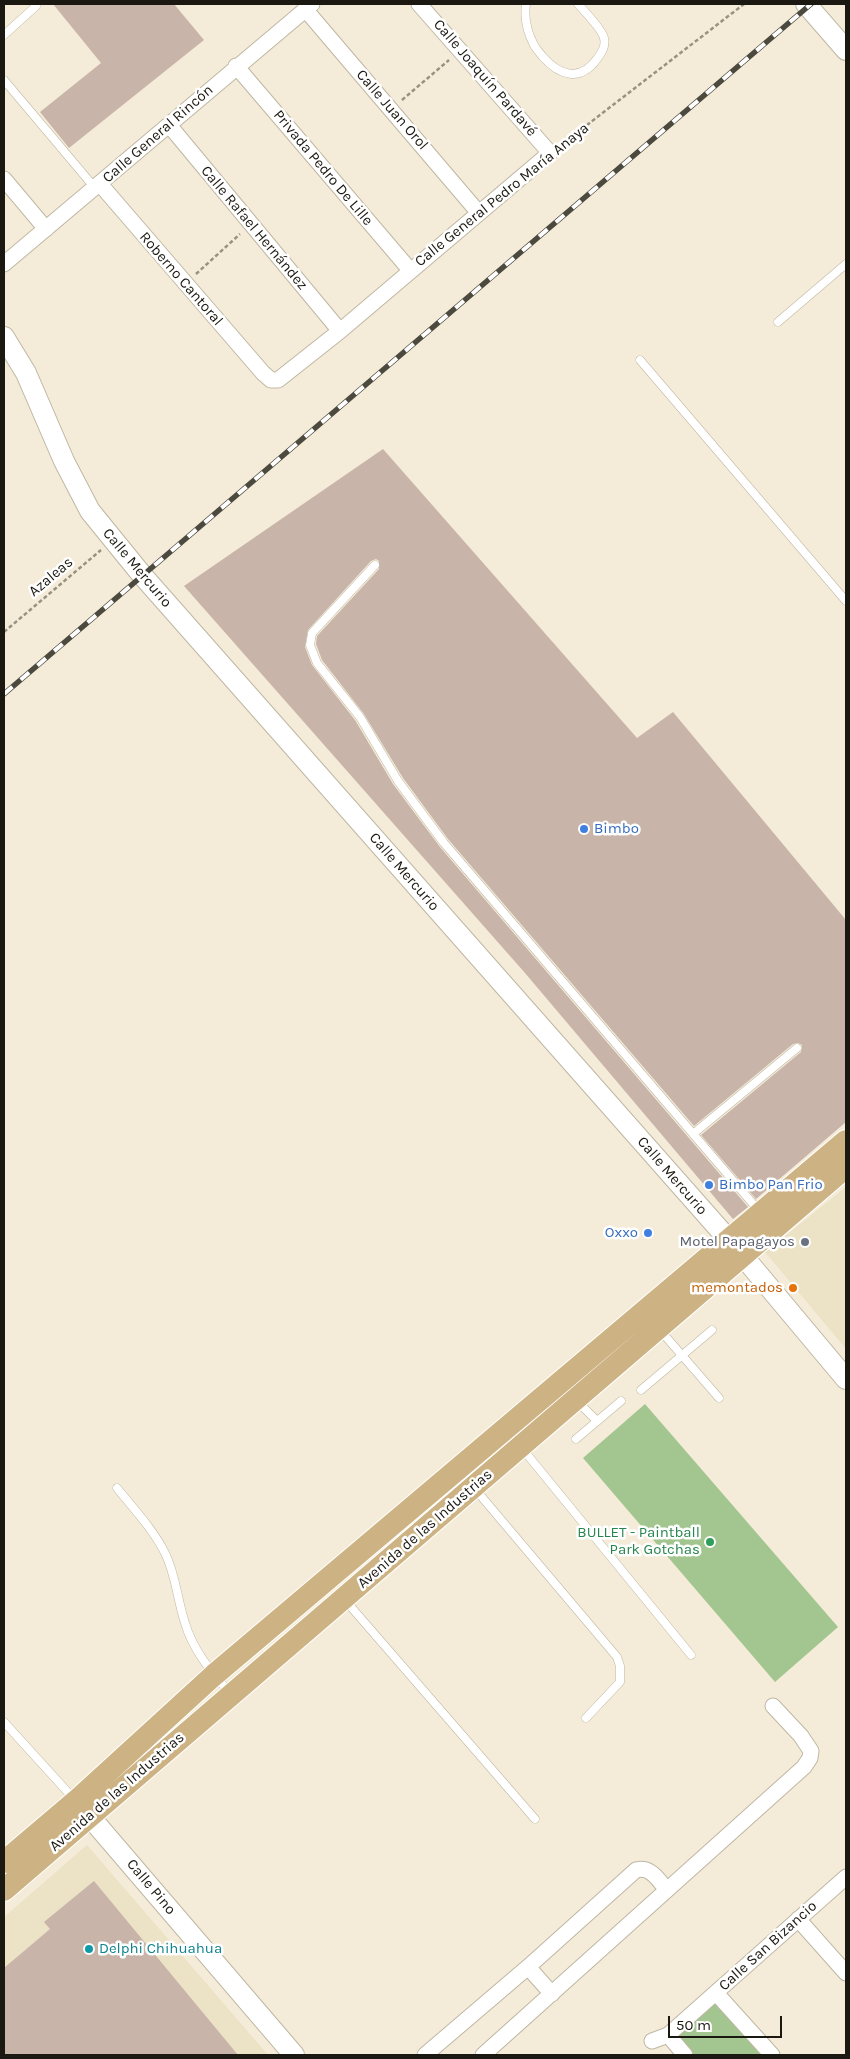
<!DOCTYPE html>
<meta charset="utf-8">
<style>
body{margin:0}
#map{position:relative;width:850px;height:2059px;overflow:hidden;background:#f4ecd8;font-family:Karla,sans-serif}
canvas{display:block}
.frame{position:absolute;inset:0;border:5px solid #1a1811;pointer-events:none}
.scale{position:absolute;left:668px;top:2016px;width:114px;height:22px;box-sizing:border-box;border:2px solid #1a1811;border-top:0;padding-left:6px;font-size:15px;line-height:18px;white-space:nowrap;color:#1a1811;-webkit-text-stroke:4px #fff;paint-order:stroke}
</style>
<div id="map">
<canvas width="850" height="2059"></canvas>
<div class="frame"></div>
<div class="scale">50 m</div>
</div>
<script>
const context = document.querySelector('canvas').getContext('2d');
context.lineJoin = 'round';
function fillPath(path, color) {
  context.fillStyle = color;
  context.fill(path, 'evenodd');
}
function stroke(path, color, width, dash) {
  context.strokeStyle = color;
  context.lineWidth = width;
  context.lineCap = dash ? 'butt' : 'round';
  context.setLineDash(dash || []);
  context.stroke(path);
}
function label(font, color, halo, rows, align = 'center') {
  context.font = font + ' Karla,sans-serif';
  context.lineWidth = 5;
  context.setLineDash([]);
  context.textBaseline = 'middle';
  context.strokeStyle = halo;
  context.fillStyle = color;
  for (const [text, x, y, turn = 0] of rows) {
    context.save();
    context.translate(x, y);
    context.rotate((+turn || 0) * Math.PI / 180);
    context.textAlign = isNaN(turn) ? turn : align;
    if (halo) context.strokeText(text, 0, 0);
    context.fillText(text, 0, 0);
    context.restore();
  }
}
fillPath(new Path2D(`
 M846,1187V1349L765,1252Z
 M87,1845L268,2055H4V1917Z`), '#ece2c6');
fillPath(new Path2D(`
 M645,1404L838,1627L775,1682L583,1458Z
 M716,1993L772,2055H685L668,2035Z`), '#a3c690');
fillPath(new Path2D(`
 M53,4H174L204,40L69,148L40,112L101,63Z
 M383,449L637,738L673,712L846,920V1122L756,1199L701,1135L801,1052L802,1045L798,1043L793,1044L694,1126L448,839L403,778L364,714L322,660L316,644L317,636L379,569V561L376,559L371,561L308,630L305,647L312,665L355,720L393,784L440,847L748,1207L733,1219L525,973L184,586Z
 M94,1881L238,2055H4V1968L50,1929L44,1922Z`), '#c9b4aa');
const lane = new Path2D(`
 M526,4C524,18 527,32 534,45C536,49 540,53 543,57C560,76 580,82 597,59C602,52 606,46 604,38C602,29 585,12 578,4
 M4,35L36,6
 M4,80L95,188
 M778,322L846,264
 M640,360L846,601
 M375,565L312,633L310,645L317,663L360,717L398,781L444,843L760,1212
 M693,1134L797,1048
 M660,1330L719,1398
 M641,1390L712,1330
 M577,1401L597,1421
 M576,1439L621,1401
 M521,1447L691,1655
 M459,1470L617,1657L620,1666V1682L586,1718
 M117,1488C133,1508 153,1529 165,1553C176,1575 177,1599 185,1623C193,1650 211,1672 230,1693
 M345,1600L535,1819
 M4,1722L74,1799`);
const street = new Path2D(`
 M305,9L478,212
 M236,66L410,270
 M169,125L340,331
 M4,179L46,229
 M100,184L263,373L271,380H278L340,331L550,153L419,4
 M4,264L312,4
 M798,1919L846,1973
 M528,1967L552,1994
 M716,1993L772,2055
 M668,2035L685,2055
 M652,2041L668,2035L846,1877
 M425,2055L528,1967L636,1870C650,1866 658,1879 666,1889
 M483,2055L804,1767L810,1758L811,1751L801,1736L773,1706`);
const secondary = new Path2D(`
 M806,4L846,50
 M4,337L26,373L64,461L90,511L142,575L743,1256L846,1379
 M79,1804L294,2055`);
const primary = new Path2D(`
 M4,1862L76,1801L214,1675L846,1141
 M4,1890L846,1167`);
stroke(lane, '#beb7a3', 9);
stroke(street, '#beb7a3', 17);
stroke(secondary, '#beb7a3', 22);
stroke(primary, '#fff', 24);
stroke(new Path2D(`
 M402,100L449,60
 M561,145L744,4
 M196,274L240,234
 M4,632L101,550`), '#979283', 2.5, [4, 2.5]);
stroke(lane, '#fff', 8);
stroke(street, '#fff', 15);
stroke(secondary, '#fff', 20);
stroke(primary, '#cdb383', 22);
const rail = new Path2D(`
 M4,694L811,4`);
stroke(rail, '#4c493f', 5.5);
stroke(rail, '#fff', 4, [11]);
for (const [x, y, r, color] of [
 [584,829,5,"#3f7fe0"],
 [709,1185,5,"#3f7fe0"],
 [648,1233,5,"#3f7fe0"],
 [805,1242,5,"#6b7280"],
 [793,1288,5,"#e8710a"],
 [710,1542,5,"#2e9e5b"],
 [89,1949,5,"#0f9aa8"]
]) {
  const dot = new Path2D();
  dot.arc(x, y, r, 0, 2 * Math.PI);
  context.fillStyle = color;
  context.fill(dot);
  stroke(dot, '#fff', 2);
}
label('15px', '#1a1811', '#fff', [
 ["Calle Joaquín Pardavé",485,78,49],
 ["Calle Juan Orol",392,110,49],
 ["Calle General Rincón",158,134,-41],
 ["Privada Pedro De Lille",323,168,50],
 ["Calle General Pedro María Anaya",502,195,-39],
 ["Calle Rafael Hernández",254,228,50],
 ["Roberno Cantoral",181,279,49],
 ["Calle Mercurio",137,568,50],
 ["Azaleas",51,577,-40],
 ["Calle Mercurio",404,872,49],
 ["Calle Mercurio",672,1176,49],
 ["Avenida de las Industrias",425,1529,-41],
 ["Avenida de las Industrias",117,1792,-41],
 ["Calle Pino",151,1887,50],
 ["Calle San Bizancio",768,1946,-42]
]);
label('15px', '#366cbe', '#fff', [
 ["Bimbo",594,829],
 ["Bimbo Pan Frio",719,1185],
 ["Oxxo",638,1233,"right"]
], 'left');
label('15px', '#5b616d', '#fff', [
 ["Motel Papagayos",795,1242]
], 'right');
label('15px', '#c56008', '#fff', [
 ["memontados",783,1288]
], 'right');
label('15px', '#27864d', '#fff', [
 ["BULLET - Paintball",700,1533],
 ["Park Gotchas",700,1550]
], 'right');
label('15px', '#0d838f', '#fff', [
 ["Delphi Chihuahua",99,1949]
], 'left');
</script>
